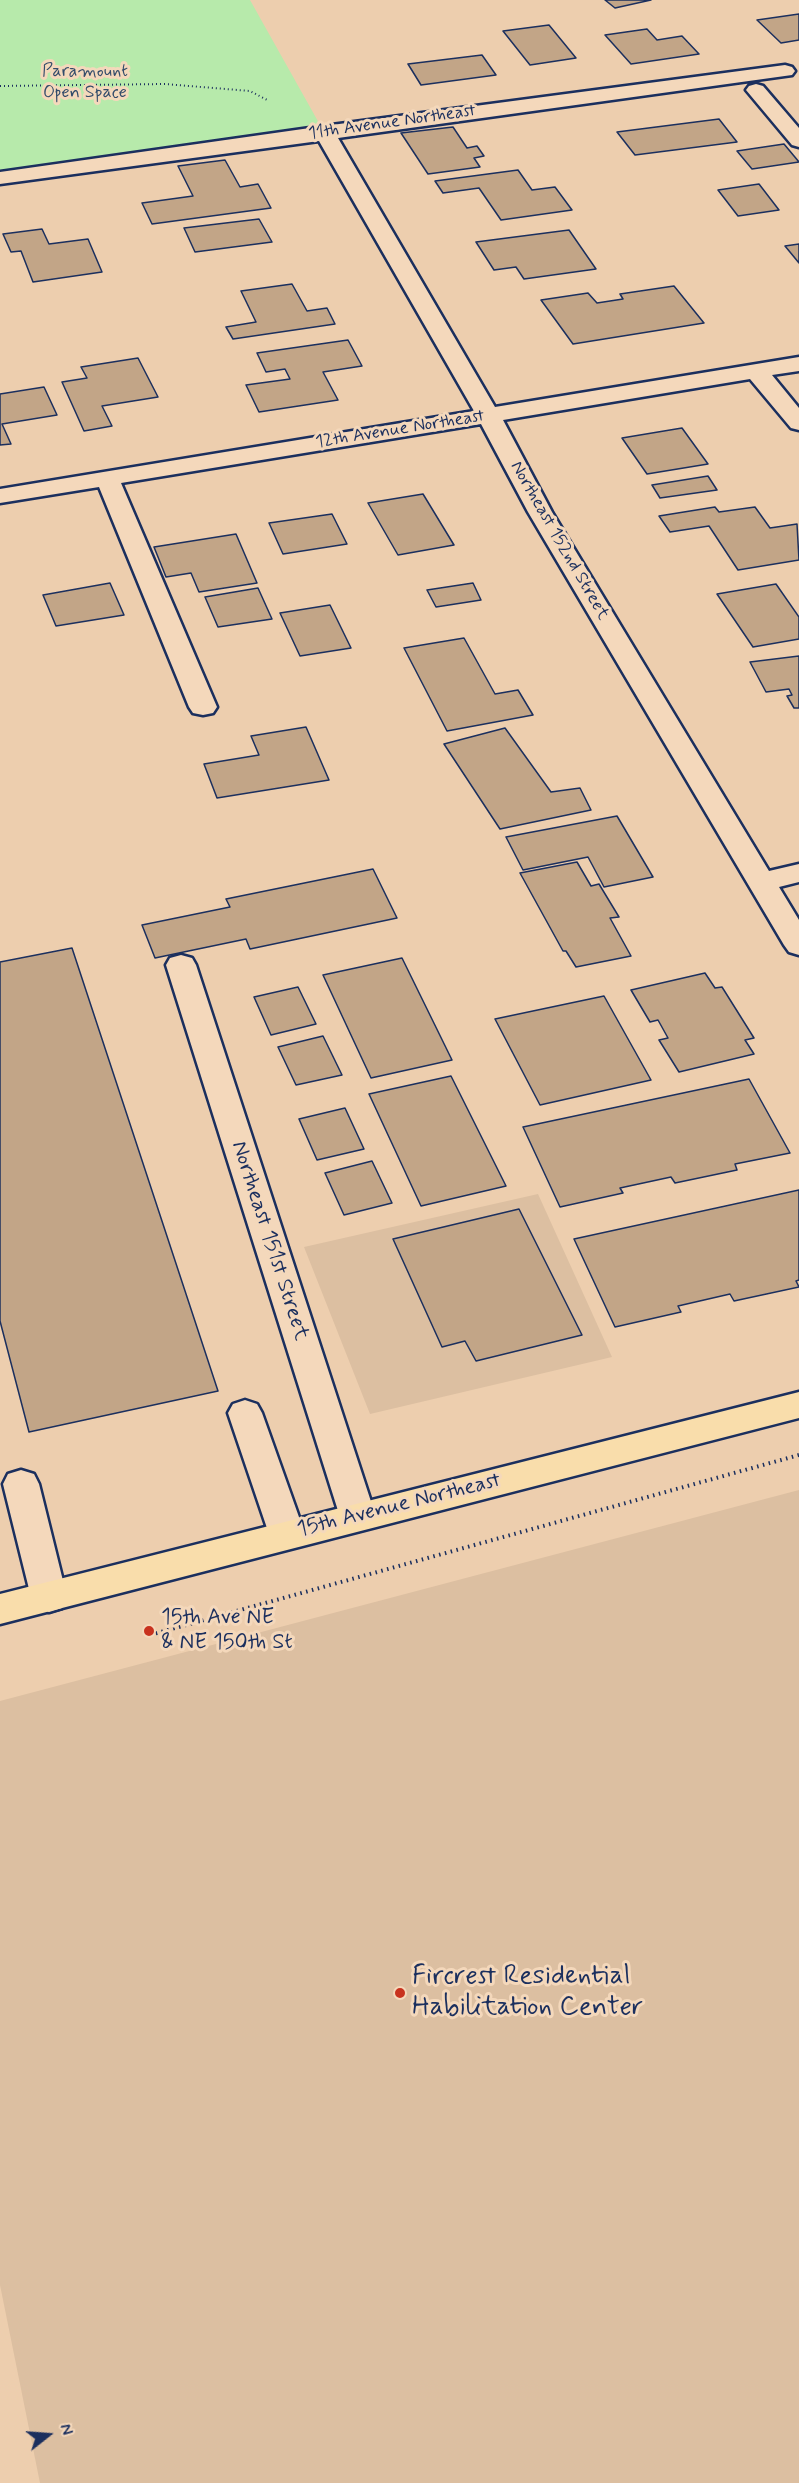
<!DOCTYPE html>
<style>
body{margin:0}
#map{position:relative;width:799px;height:2483px;overflow:hidden;background:#edceae;font-family:Mynerve,sans-serif}
canvas{display:block}
.north{position:absolute;left:18px;top:2405px;width:60px;height:60px;-webkit-text-stroke:4px #f4d8bb;paint-order:stroke;rotate:73deg;font-size:16px;font-weight:700;line-height:24px;text-align:center;color:#1b2f5e}
.north::after{content:'';display:block;margin:auto;width:21px;height:27px;background:#1b2f5e;clip-path:polygon(50% 0,100% 100%,50% 72%,0 100%)}
</style>
<div id="map">
<canvas width="799" height="2483"></canvas>
<div class="north">N</div>
</div>
<script>
const context = document.querySelector('canvas').getContext('2d');
context.lineJoin = 'round';
function fillPath(path, color) {
  context.fillStyle = color;
  context.fill(path, 'evenodd');
}
function stroke(path, color, width, dash) {
  context.strokeStyle = color;
  context.lineWidth = width;
  context.lineCap = dash ? 'butt' : 'round';
  context.setLineDash(dash || []);
  context.stroke(path);
}
function label(font, color, halo, rows, align = 'center') {
  context.font = font + ' Mynerve,sans-serif';
  context.lineWidth = 6;
  context.setLineDash([]);
  context.textBaseline = 'middle';
  context.strokeStyle = halo;
  context.fillStyle = color;
  for (const [text, x, y, turn = 0] of rows) {
    context.save();
    context.translate(x, y);
    context.rotate((+turn || 0) * Math.PI / 180);
    context.textAlign = isNaN(turn) ? turn : align;
    if (halo) context.strokeText(text, 0, 0);
    context.fillText(text, 0, 0);
    context.restore();
  }
}
fillPath(new Path2D(`
 M538,1194L612,1357L370,1414L304,1247Z
 M799,1490V2483H40L0,2285V1701Z`), '#dcbfa1');
fillPath(new Path2D(`
 M0,0H250L324,132L0,178Z`), '#b7eaab');
const building = new Path2D(`
 M605,0H651L615,8Z
 M799,14V40L781,43L757,20Z
 M549,25L576,58L530,65L503,31Z
 M647,29L657,40L682,36L699,54L631,64L605,35Z
 M482,55L496,75L421,85L408,64Z
 M719,119L737,142L635,155L617,132Z
 M453,127L467,148L477,146L484,156L474,158L480,167L428,174L401,133Z
 M784,144L799,162L752,169L737,151Z
 M225,160L240,187L258,184L271,208L152,224L142,203L193,196L178,166Z
 M518,170L532,190L555,187L572,210L501,220L479,188L443,193L435,181Z
 M759,184L779,210L738,216L718,190Z
 M259,219L272,242L195,252L184,228Z
 M42,229L49,244L88,239L102,272L33,282L21,251L11,252L3,234Z
 M569,230L596,269L524,279L516,267L494,270L476,242Z
 M799,244V263L785,246Z
 M292,284L307,311L327,308L335,324L233,339L226,327L256,322L241,291Z
 M674,286L704,323L573,344L541,300L588,293L597,303L623,299L620,294Z
 M348,340L362,366L323,372L338,400L259,412L246,385L290,379L285,369L266,372L257,353Z
 M138,358L158,397L102,406L112,426L84,431L62,382L87,378L81,367Z
 M44,387L57,415L2,424L11,444L0,445V394Z
 M682,428L708,464L647,474L622,438Z
 M708,476L717,490L660,498L652,485Z
 M423,494L454,545L398,555L368,503Z
 M715,507L719,512L755,507L770,528L797,524L799,560L738,570L709,526L670,532L659,516Z
 M332,514L347,544L283,554L269,523Z
 M236,534L257,583L199,592L191,573L166,577L154,547Z
 M110,583L124,615L56,626L43,595Z
 M473,583L481,600L436,607L427,590Z
 M776,584L799,617V639L753,647L717,594Z
 M258,588L272,619L218,627L205,597Z
 M330,605L351,648L300,656L280,613Z
 M464,638L495,694L518,690L533,715L447,731L404,648Z
 M799,656V708H794L787,696L792,695L789,689L766,692L750,662Z
 M306,727L329,780L217,798L204,764L259,755L251,736Z
 M505,728L551,792L580,788L591,810L500,829L444,744Z
 M617,816L653,877L604,887L588,857L523,870L506,837Z
 M577,862L591,886L599,884L619,917L610,918L631,956L576,967L566,951H563L520,873Z
 M373,869L397,918L250,949L246,939L155,958L142,925L230,907L226,899Z
 M72,948L218,1391L29,1432L0,1321V962Z
 M402,958L452,1060L371,1078L323,975Z
 M705,973L715,988L722,987L754,1038L745,1040L754,1054L679,1072L659,1040L668,1038L658,1020L650,1022L631,990Z
 M298,987L316,1024L271,1035L254,997Z
 M604,996L651,1080L540,1105L495,1019Z
 M323,1036L342,1075L296,1085L278,1047Z
 M451,1076L506,1186L421,1206L369,1094Z
 M749,1079L790,1153L735,1164L737,1170L675,1183L671,1177L620,1188L623,1193L560,1207L523,1127Z
 M345,1108L364,1149L317,1160L299,1119Z
 M372,1161L392,1203L344,1215L325,1173Z
 M799,1190V1280L796,1281L799,1287L734,1301L730,1294L678,1306L681,1312L615,1327L574,1239Z
 M519,1209L582,1335L476,1361L465,1341L442,1347L393,1239Z`);
fillPath(building, '#c2a587');
stroke(building, '#1b2f5e', 1.5);
const minor = new Path2D(`
 M785,65L792,67L795,71L792,75L338,138L495,407L799,357V371L772,375L799,408V430L791,428L750,379L503,420L552,512L769,871L799,864V882L779,887L799,920V955L789,952L784,945L528,512L481,424L121,483L217,707L213,713L203,715L193,713L189,707L99,487L0,503V489L474,411L319,141L0,184V172L324,126Z
 M756,84L763,86L799,128V147L792,145L746,90L749,86Z
 M181,955L192,958L196,965L376,1517L371,1527L358,1531L345,1527L340,1517L166,965L170,958Z
 M245,1400L257,1404L262,1413L305,1534L300,1544L287,1548L274,1544L269,1534L228,1413L233,1404Z
 M21,1470L34,1474L39,1484L67,1597L62,1608L49,1612L36,1608L31,1597L3,1484L8,1474Z`);
const major = new Path2D(`
 M799,1392V1418L0,1624V1594Z`);
stroke(minor, '#1b2f5e', 5);
stroke(major, '#1b2f5e', 5);
stroke(new Path2D(`
 M0,86L165,84L250,91L269,101`), '#1b2f5e', 2, [1, 3]);
stroke(new Path2D(`
 M150,1635L799,1455`), '#1b2f5e', 4, [1.5, 4.5]);
fillPath(minor, '#f4d8bb');
fillPath(major, '#f9ddab');
for (const [x, y, r, color] of [
 [149,1631,6,"#c8321e"],
 [400,1993,6,"#c8321e"]
]) {
  const dot = new Path2D();
  dot.arc(x, y, r, 0, 2 * Math.PI);
  context.fillStyle = color;
  context.fill(dot);
  stroke(dot, '#f4d8bb', 2);
}
label('18px', '#324b6a', '#f4d8bb', [
 ["Paramount",85,72],
 ["Open Space",85,93]
]);
label('18px', '#1b2f5e', '#f4d8bb', [
 ["11th Avenue Northeast",392,123,-8],
 ["12th Avenue Northeast",400,430,-9],
 ["Northeast 152nd Street",559,541,60]
]);
label('22px', '#1b2f5e', '#f4d8bb', [
 ["Northeast 151st Street",269,1241,72],
 ["15th Avenue Northeast",399,1506,-14]
]);
label('22px', '#1b2f5e', '#f4d8bb', [
 ["15th Ave NE",161,1618],
 ["& NE 150th St",161,1643]
], 'left');
label('27px', '#1b2f5e', '#f4d8bb', [
 ["Fircrest Residential",412,1977],
 ["Habilitation Center",412,2008]
], 'left');
</script>
